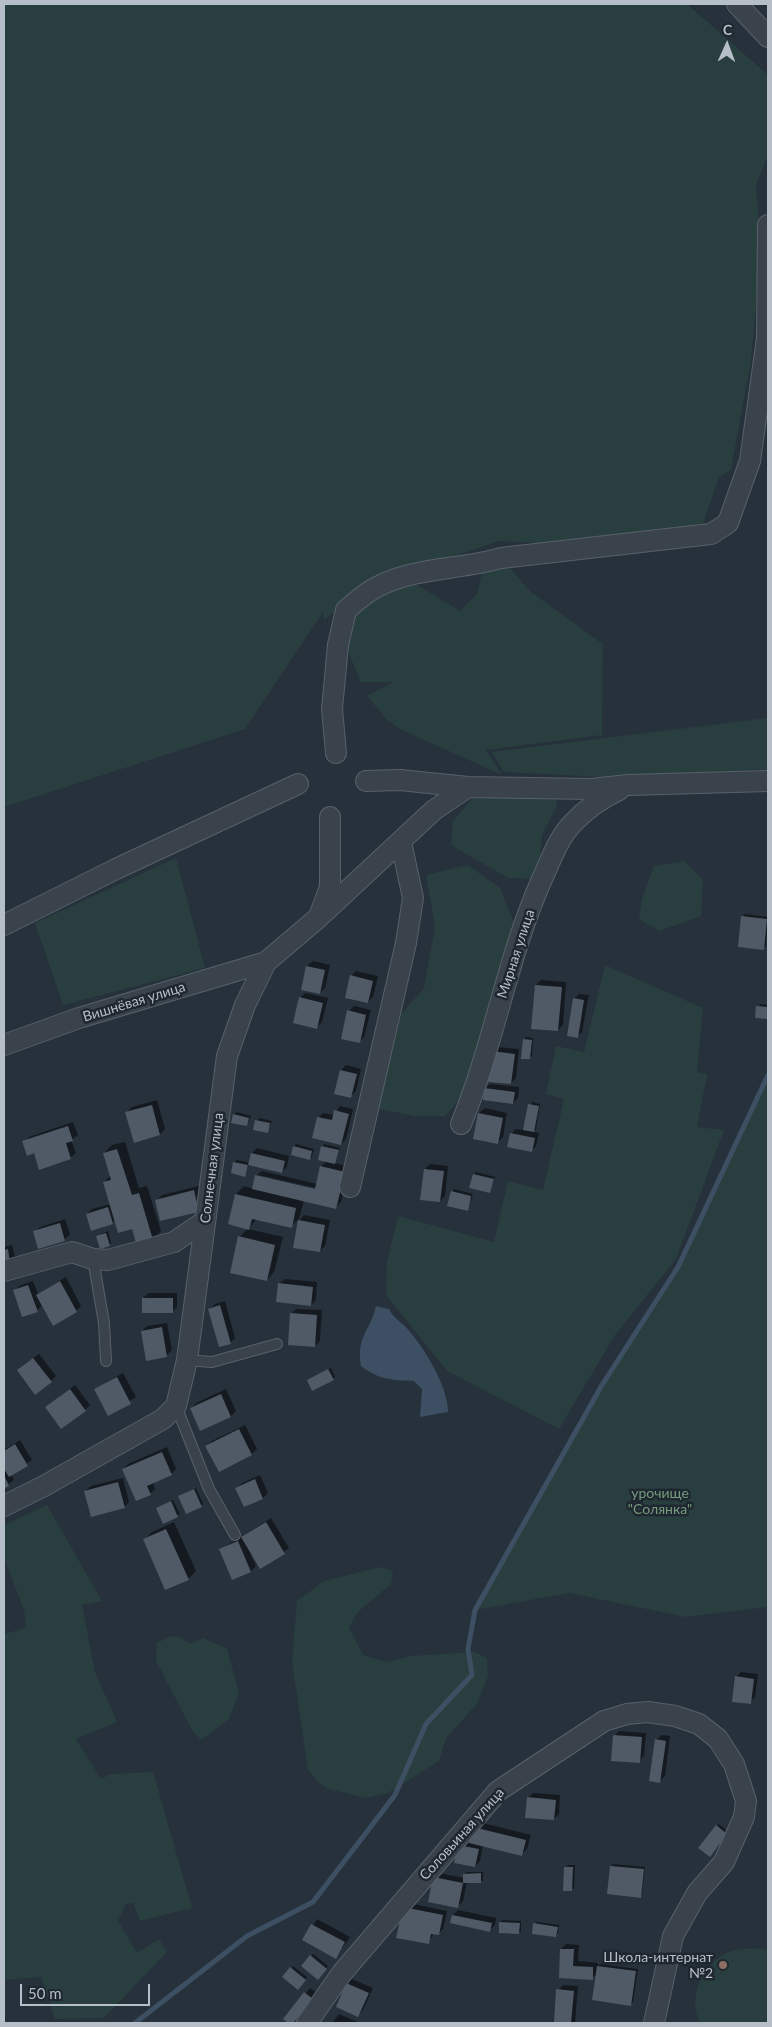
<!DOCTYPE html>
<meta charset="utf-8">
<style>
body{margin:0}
#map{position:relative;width:772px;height:2027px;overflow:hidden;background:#26313c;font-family:Lato,sans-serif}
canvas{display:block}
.frame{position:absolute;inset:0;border:5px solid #b6bec7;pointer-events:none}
.north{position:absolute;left:702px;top:20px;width:50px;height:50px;-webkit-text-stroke:4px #1f2831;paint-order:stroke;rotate:2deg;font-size:14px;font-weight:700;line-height:20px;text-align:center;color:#b6bec7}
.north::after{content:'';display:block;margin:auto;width:18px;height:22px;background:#b6bec7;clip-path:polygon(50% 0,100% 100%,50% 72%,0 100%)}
.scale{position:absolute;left:20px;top:1984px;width:130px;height:22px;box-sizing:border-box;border:2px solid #b6bec7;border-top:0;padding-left:6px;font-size:15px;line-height:18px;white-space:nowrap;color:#b6bec7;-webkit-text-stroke:4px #1f2831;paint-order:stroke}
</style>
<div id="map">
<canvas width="772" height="2027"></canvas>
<div class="frame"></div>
<div class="north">С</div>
<div class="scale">50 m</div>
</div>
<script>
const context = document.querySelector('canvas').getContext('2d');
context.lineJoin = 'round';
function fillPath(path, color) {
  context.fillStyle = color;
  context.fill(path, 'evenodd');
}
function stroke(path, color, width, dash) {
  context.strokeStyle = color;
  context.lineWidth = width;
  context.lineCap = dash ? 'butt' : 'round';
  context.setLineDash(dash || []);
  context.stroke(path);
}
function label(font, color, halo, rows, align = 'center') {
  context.font = font + ' Lato,sans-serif';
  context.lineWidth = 5;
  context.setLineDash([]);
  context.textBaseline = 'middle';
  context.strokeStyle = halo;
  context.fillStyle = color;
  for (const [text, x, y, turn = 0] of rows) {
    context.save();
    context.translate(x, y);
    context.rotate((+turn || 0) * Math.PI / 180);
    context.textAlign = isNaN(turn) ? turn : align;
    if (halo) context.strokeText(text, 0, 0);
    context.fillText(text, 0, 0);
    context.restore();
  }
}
fillPath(new Path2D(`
 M4,4H687L767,74L768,77V155L756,184L761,251L751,361L731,470L719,477L703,524L604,546L499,541L374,584L324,620L323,612L245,729L4,807Z
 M501,558L531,592L603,644L602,735L486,750L502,775L400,729L387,720L367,696L393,682H361L344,642V623L403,576L460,611L477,594L484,563Z
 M768,718V769L623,778L504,772L491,752Z
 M558,795L556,808L542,835L538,879L508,878L451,845L453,821L474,797Z
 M176,858L205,968L63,1005L35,923Z
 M684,861L703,880L701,916L659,931L639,919L642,899L654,866Z
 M468,865L500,888L515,925L479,1039L466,1092L445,1116H415L379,1109L401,1014L424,988L435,927L426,875Z
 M605,965L703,1008L697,1072L707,1074L697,1127L724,1130L676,1259L615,1335L559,1429L447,1371L386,1295L387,1262L398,1216L494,1242L508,1181L543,1190L564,1099L546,1094L556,1046L584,1052Z
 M768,1075V1607L686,1617L569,1593L475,1610L602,1385L678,1267Z
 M47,1505L102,1601L82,1605L95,1672L117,1722L76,1739L101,1779L110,1774L153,1772L192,1908L140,1921L133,1903L126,1904L118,1921L137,1953L159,1939L167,1952L104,2018L55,2019L41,1977L4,1980V1634L26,1628L24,1610L4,1558V1525Z
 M380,1567L393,1571L391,1584L358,1612L349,1627L363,1655L386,1662L411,1656L475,1652L487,1658L488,1676L477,1704L446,1738L439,1761L388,1793L366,1798L329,1789L318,1782L308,1770L292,1662L297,1601L324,1581Z
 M171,1636L182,1638L190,1644L203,1638L227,1649L239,1693L229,1719L201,1740L192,1730L156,1661L157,1643Z
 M754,1948L768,1950V2023H700C686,1996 705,1957 735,1950C741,1949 748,1949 754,1948Z`), '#293e3e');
fillPath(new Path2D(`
 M376,1306L389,1309C393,1317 398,1320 405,1326C423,1346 448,1385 448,1412L420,1417L422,1389L414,1381C392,1380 379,1380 361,1366C356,1336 370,1332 376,1306Z`), '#3d5063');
fillPath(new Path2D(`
 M745,914L768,917L766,946L763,949L742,917Z
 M313,961L330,965L325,988L320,993L307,966Z
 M356,971L378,976L373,997L368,1002L351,976Z
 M541,980L566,982L563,1025L558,1030L536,985Z
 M305,993L328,998L322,1022L317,1027L300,998Z
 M579,994L589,995L582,1032L577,1037L574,999Z
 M760,1004L768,1005V1018L756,1017Z
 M354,1006L371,1010L364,1037L359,1042L349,1011Z
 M526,1037L533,1038L532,1056L529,1058L524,1040Z
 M498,1047L519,1049L516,1078L511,1083L489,1080Z
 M346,1065L361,1069L356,1091L350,1097L341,1070Z
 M490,1084L519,1087L518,1098L513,1103L485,1089Z
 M157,1100L165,1129L160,1134L127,1112L132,1107Z
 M532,1102L540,1104L536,1129L533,1132L539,1133L536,1146L531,1151L511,1134L516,1129L525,1130Z
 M340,1106L353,1109L346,1139L341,1144L318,1118L323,1113L334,1115Z
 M485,1108L507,1113L503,1137L498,1142L479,1113Z
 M237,1112L251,1116L247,1125L234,1114Z
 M259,1118L272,1121L267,1132L255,1129Z
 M73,1122L78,1135L71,1140L76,1153L70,1158L34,1152L24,1142L29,1137Z
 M125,1142L139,1188L147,1186L161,1231L153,1239L115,1220L112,1223L87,1214L92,1209L111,1204L104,1182L111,1175L104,1153L112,1145Z
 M296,1144L314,1149L312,1156L310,1159L294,1147Z
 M324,1144L340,1148L335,1163L349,1167L341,1202L336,1207L304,1200L299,1219L291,1226L257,1219L248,1229L283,1237L274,1272L267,1280L240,1237L248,1228L236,1194L244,1186L253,1189L256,1176L262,1171L317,1184L321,1166L327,1161L322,1147ZM258,1175L321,1189L320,1192L258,1177Z
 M257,1148L289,1156L287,1166L282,1172L249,1164L245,1175L234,1162L237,1160L250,1163L252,1153Z
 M430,1164L448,1166L445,1196L440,1201L425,1169Z
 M476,1172L495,1177L490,1192L474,1174Z
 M199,1186L203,1205L198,1210L157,1200L162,1195Z
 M454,1189L473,1194L467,1210L452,1192Z
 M304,1215L330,1220L325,1246L320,1251L299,1221Z
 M65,1219L70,1234L65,1239L39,1247L35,1232L40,1227Z
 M108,1231L111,1243L109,1245L97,1236Z
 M12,1245L15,1257L10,1262L4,1263V1247Z
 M66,1277L81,1306L76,1311L43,1305L37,1310L14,1291L19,1286L33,1281L38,1294Z
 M285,1279L317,1282L316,1300L311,1305L279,1284Z
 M149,1293H177V1307L172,1312L143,1298Z
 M225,1301L235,1338L230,1343L210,1309L215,1304Z
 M296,1309L322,1310L320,1341L315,1346L291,1314Z
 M167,1323L172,1350L167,1355L147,1359L142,1331L147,1326Z
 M39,1354L56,1376L51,1381L23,1365Z
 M331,1368L335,1377L333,1379L308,1380Z
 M123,1373L136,1397L108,1414L95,1389Z
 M75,1385L90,1405L85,1410L51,1403Z
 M226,1389L236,1411L231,1416L201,1429L191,1408L196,1403Z
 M245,1425L257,1449L252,1454L219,1470L207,1446L212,1441Z
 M20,1440L32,1460L11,1474L14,1480L4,1487V1450Z
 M167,1447L176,1469L171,1474L153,1483L155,1489L150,1494L123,1469L128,1464Z
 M260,1475L268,1493L263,1498L244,1506L237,1488L242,1483Z
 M123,1478L129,1502L124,1507L85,1491L91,1486Z
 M196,1488L203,1504L201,1506L180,1496Z
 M173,1500L180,1514L164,1522L157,1508Z
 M271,1518L289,1548L261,1567L250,1553L256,1566L251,1571L233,1579L220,1550Z
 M174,1522L196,1571L188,1579L144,1540L152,1532Z
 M741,1672L758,1674L755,1697L750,1702L736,1677Z
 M619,1731L646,1733L644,1756L639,1761L614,1736Z
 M662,1735L670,1736L665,1776L659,1782L656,1740Z
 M533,1793L560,1795L559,1814L554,1819L528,1798Z
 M479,1822L531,1835L527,1849L522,1854L483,1845L480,1861L475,1866L455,1862L464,1840L470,1841Z
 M719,1824L728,1832L712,1853L717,1826Z
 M613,1864L645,1867L642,1894L640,1896L611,1866Z
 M568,1865H575L574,1888L571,1890L566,1867Z
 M466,1872H483V1879L481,1882H467L463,1901L458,1906L434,1878L439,1873L464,1878Z
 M409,1903L447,1911L443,1929L438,1934L434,1933L428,1943L398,1937Z
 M458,1910L496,1918L495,1925L490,1930L451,1922L453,1915Z
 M317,1919L350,1937L336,1957L304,1940Z
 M503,1920L521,1921V1931L518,1933L500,1922Z
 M537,1922L559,1925L558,1933L556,1935L535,1924Z
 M566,1944L579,1945L578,1961L598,1963V1966L600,1964L638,1969L633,2002L631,2004L597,1974L592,1978L560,1977L561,1949Z
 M313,1954L328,1966L320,1976L311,1956Z
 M293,1966L307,1977L297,1988L284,1977Z
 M352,1979L373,1988L363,2010L358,2015L347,1984Z
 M563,1985L578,1986L575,2023H555L558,1990Z
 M310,1988L317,1993L290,2023L284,2018Z
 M339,2014L360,2023H332Z`), '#0007');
stroke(new Path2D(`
 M135,2023L247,1936L313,1902L395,1795L426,1724L472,1675L468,1649L475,1610L602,1385L678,1267L768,1075`), '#3d5063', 5);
fillPath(new Path2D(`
 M741,916L767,919L764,950L738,947Z
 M306,966L325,970L320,994L301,990Z
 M350,975L373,981L368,1003L345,998Z
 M535,985L562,987L558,1031L531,1029Z
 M299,997L323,1003L317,1029L293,1023Z
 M573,998L584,1000L578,1038L567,1036Z
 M756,1006L768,1007V1019L755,1018Z
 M347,1010L366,1015L360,1043L341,1039Z
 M523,1039L532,1040L530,1059H521Z
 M491,1051L515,1054L511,1084L488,1082Z
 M340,1070L357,1074L351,1098L334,1094Z
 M484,1088L515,1092L513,1104L483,1100Z
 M528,1104L539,1106L534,1132L523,1130Z
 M152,1105L160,1135L134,1143L125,1112Z
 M334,1110L349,1114L341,1145L312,1138L317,1117L332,1120Z
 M478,1113L503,1118L498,1144L473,1139Z
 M233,1114L249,1118L247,1126L231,1123Z
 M255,1120L270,1123L268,1133L253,1130Z
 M68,1126L73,1141L66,1143L71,1159L39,1170L34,1153L27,1156L22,1141Z
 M510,1133L535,1138L532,1152L507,1147Z
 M293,1146L312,1151L310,1160L291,1155Z
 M321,1146L339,1150L335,1164L318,1160Z
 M117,1149L132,1195L139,1193L153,1240L137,1246L132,1229L118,1233L103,1182L111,1180L103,1153Z
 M251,1153L285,1161L282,1173L248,1165Z
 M233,1162L248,1165L245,1177L231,1173Z
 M320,1166L345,1172L336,1209L252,1189L255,1175L315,1189Z
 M424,1169L444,1171L440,1202L420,1200Z
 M473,1174L494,1179L490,1193L469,1188Z
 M194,1190L199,1212L160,1221L155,1200Z
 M451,1191L471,1196L468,1211L447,1206Z
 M235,1194L296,1208L292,1228L252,1219L249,1230L228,1224Z
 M108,1207L113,1224L91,1231L86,1214Z
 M298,1220L325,1225L320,1252L293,1248Z
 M60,1223L65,1241L38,1249L33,1231Z
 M106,1233L110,1246L100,1249L96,1236Z
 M238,1236L275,1245L267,1281L230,1273Z
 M8,1249L10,1263L4,1265V1250Z
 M60,1281L77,1312L53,1326L36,1295Z
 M278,1283L313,1287L311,1306L276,1302Z
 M28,1285L38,1312L22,1317L13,1290Z
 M142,1298H173V1313H142Z
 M220,1305L231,1344L219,1347L208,1309Z
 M290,1313L317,1315L315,1347L288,1345Z
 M162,1327L167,1357L146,1361L141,1331Z
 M33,1358L52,1382L35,1395L17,1370Z
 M328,1369L334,1380L312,1391L307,1380Z
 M117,1377L131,1404L108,1416L94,1389Z
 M70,1389L86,1411L61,1429L45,1407Z
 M221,1394L231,1417L200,1431L190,1408Z
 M239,1429L252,1455L219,1472L205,1446Z
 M15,1444L28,1466L9,1477L4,1469V1451Z
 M162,1452L172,1475L147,1486L151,1495L136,1501L122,1469Z
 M4,1475L9,1486L4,1489Z
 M255,1479L263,1499L244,1507L235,1488Z
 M118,1482L125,1508L91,1517L84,1491Z
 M194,1489L202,1507L186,1514L178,1496Z
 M171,1501L178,1517L163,1524L156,1508Z
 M266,1522L285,1554L260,1569L241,1537Z
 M166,1529L189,1580L165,1590L143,1539Z
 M238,1541L251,1572L232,1580L219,1549Z
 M735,1676L754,1679L751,1704L732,1702Z
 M613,1735L642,1737L640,1763L611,1761Z
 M655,1739L666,1741L660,1783L649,1781Z
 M527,1797L556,1800L554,1820L525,1818Z
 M716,1825L727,1834L710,1857L698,1848Z
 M473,1827L526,1840L522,1856L469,1843Z
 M458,1845L479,1849L475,1867L454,1863Z
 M610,1866L644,1869L641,1898L607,1894Z
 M564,1867H573L572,1891H563Z
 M481,1873V1883H463L458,1908L428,1902L433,1877L463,1883V1874Z
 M403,1907L443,1915L439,1935L431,1934L429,1944L396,1938Z
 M452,1915L492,1923L490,1932L450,1923Z
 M499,1922L520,1923L519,1934L499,1933Z
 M533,1923L558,1927L556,1937L532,1934Z
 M311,1924L345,1942L336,1959L302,1940Z
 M560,1949H574L573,1966L593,1967V1980L559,1978Z
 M310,1955L327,1969L318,1980L301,1966Z
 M597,1966L636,1971L631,2006L592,2000Z
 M290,1967L306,1980L298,1990L282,1977Z
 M346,1983L369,1993L358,2017L336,2007Z
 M556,1989L574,1991L571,2023H554Z
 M304,1992L313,1999L293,2023H288L283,2019Z`), '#505a66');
const lane = new Path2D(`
 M93,1259L104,1323L106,1361
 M187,1360L212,1362L277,1344
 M176,1406L209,1489L235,1535`);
const street = new Path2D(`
 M737,4L768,37
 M336,753L332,709L338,645L346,610C355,603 366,592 377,587C415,567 460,570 501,558L711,534L728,523L750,461L767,338L768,225
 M366,781L400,780L468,787L591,789L629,785L768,781
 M320,914L330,887V817
 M4,925L116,869L298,784
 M4,1045L79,1018L266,962
 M461,1124C494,1044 507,958 542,879C551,860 558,838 573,823C587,808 602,798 619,790
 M350,1187L406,943L413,898L401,842
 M4,1271L72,1252L93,1259L108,1260L174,1242L205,1221
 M4,1506L44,1486L163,1419L176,1406L187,1360L227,1056L245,1005L266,962L318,918L434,810L468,787
 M307,2023L342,1973L498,1791L604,1721L627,1714L648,1712L675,1716L699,1724L718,1739L734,1764L746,1801L744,1817L724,1862L697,1893L673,1936L654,2023`);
stroke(lane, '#58616a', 12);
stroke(street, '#58616a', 22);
stroke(lane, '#3a434c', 10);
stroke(street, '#3a434c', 20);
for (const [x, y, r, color] of [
 [723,1965,5,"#8d6e63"]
]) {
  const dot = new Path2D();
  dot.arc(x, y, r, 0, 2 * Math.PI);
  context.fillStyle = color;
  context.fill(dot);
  stroke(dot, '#1f2831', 2);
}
label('14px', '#b6bec7', '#1f2831', [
 ["Мирная улица",516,954,-72],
 ["Вишнёвая улица",134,1002,-17],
 ["Солнечная улица",212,1168,-83],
 ["Соловьиная улица",462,1834,-48]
]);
label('14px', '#769b7d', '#1f2831', [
 ["урочище",660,1493],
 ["\"Солянка\"",660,1509]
]);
label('14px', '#b6bec7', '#1f2831', [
 ["Школа-интернат",713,1957],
 ["№2",713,1973]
], 'right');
</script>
